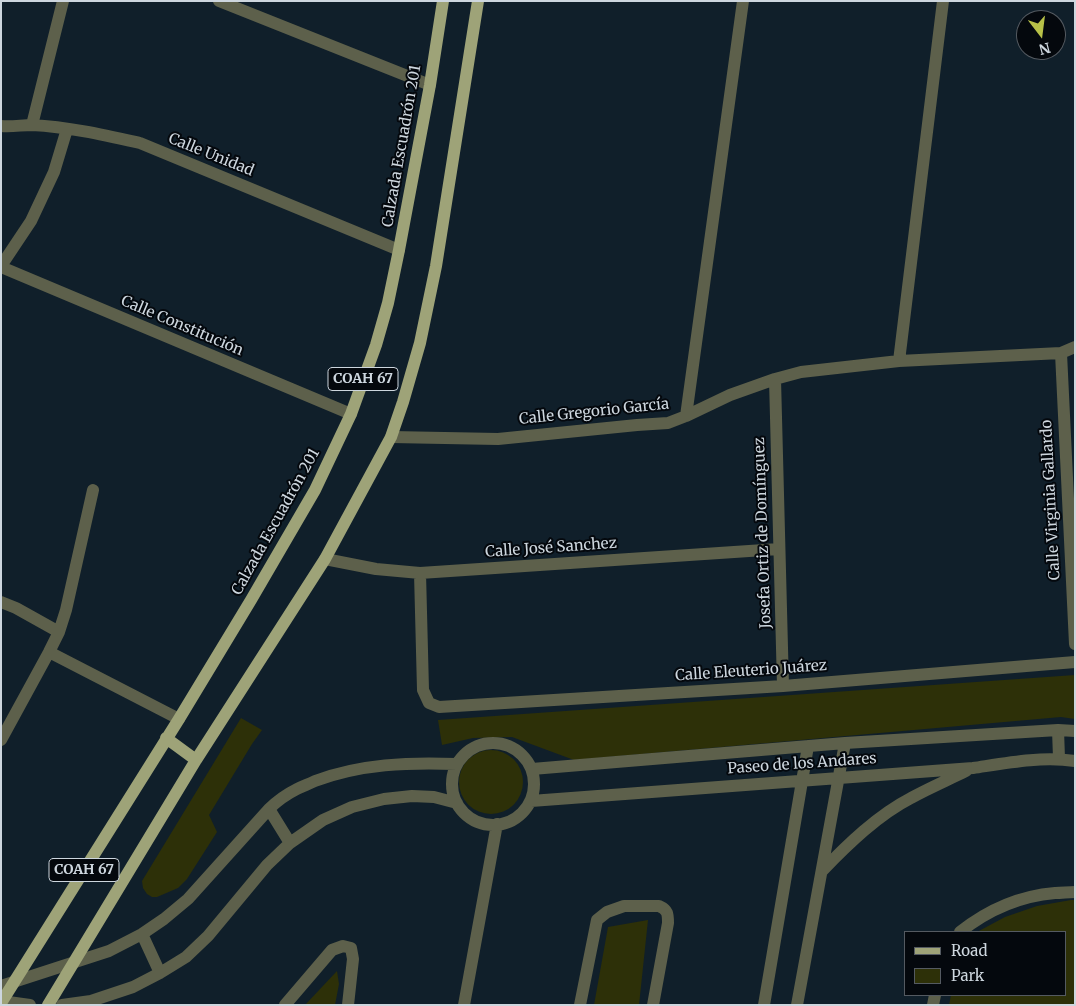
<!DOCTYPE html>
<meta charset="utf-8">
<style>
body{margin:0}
#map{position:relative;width:1076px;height:1006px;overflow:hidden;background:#101f2a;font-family:Merriweather,serif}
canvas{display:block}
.frame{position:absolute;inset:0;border:2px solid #cdd6de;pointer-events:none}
.legend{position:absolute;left:904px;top:931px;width:162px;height:65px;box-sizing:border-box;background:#04080d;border:1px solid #545a61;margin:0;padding:6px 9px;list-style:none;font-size:15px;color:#cdd6de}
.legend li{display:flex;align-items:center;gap:10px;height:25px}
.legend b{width:25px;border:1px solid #545a61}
.north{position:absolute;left:1016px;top:10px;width:50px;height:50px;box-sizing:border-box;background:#04080d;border:1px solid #545a61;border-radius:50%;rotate:165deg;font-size:14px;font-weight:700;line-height:20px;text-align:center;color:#cdd6de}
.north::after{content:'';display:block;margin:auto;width:18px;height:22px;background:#b7c148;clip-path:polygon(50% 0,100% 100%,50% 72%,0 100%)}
</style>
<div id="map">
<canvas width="1076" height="1006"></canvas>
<div class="frame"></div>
<ul class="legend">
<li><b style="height:6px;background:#9ea378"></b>Road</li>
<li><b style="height:14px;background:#2d3008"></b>Park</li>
</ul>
<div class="north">N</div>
</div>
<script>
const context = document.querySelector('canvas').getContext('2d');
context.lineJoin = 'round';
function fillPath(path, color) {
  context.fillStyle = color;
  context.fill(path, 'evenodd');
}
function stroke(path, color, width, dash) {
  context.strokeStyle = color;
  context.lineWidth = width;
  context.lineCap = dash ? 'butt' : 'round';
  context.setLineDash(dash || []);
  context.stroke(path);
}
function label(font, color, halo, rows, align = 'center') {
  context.font = font + ' Merriweather,serif';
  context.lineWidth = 4;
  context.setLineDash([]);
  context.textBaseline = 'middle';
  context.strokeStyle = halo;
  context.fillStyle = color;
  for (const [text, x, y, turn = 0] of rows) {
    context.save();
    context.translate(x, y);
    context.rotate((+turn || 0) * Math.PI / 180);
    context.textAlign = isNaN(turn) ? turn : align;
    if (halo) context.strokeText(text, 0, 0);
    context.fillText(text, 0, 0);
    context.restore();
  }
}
fillPath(new Path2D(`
 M1075,675V719L1061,717L574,760L512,737L473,738L442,745L438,720Z
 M241,718L262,730L252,744L209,815L217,832L187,879L178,888L157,897H152L147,894L143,888L142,881Z
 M459 782a32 32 0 1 1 64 0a32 32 0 1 1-64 0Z
 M1071,900H1075V1005H949L951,995H1065V932H977L1005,917L1037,906Z
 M648,920L639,1005H594L608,927Z
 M337,971L339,984L335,1005H305Z`), '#2d3008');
stroke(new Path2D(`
 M219,1L430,85
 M32,125L63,1
 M1,126C12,127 22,125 32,125C69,127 104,135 140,143L399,250
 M1,266L31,221L54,172L67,129
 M1,267L351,414
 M1061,353L1075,644
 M899,361L943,1
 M775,379L783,686
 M686,416L743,1
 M391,437L498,439L637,425L668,423L686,416L730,395L775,379L801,372L899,361L1061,353L1075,347
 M325,559L376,569L420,573L779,549
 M420,573L423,690L429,703L439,707L783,686L1075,662
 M1,602L16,608L59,632
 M49,652L179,719
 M1058,730L1059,758
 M1,740L49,652L59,632L66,610L93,490
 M452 784a41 41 0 1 1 82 0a41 41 0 1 1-82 0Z
 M532,769L845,743L1058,730L1075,731
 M531,801L973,768C1006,763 1041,756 1075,761
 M269,809L290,843
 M822,871C848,844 878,815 911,798C929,788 948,780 966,771
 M960,932C989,909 1019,896 1055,893C1062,893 1068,892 1075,892
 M142,934L160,973
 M1,986L109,951L142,934L164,919L188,899L269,809C277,801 287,794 297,789C303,786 309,784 315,781C360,764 409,762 457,764
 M1,1001L30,1005
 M62,1005L91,1001L133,987L160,973L186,957L208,936L267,865L290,843L323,820L352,807L384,799L412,796L434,797L457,803
 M285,1005L332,950L343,946L351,948L353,959L348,1005
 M464,1005L497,824
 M580,1005L597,920L607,912L624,906H659C668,910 668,914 668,923L653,1005
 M764,1005L808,746
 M797,1005L845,743
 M933,1005L935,995`), '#5d604b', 12);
stroke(new Path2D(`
 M166,738L196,760
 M1,1003L179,719L251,600L315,490L351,414L376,345L388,303L399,250L430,85L443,1
 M48,1005L196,760L325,559L391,437L403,402L420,343L436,266L478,1`), '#9ea378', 12);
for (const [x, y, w] of [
 [363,379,70],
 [84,870,70]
]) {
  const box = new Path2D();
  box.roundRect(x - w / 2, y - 11.5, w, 23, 4);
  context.fillStyle = '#04080d';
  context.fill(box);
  stroke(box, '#cdd6de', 1);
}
label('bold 14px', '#cdd6de', null, [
 ["COAH 67",363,379],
 ["COAH 67",84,870]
]);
label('15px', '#cdd6de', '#04080d', [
 ["Calzada Escuadrón 201",402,146,-80],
 ["Calle Unidad",211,155,22],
 ["Calle Constitución",182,326,23],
 ["Calle Gregorio García",594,412,-6],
 ["Calle Virginia Gallardo",1051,500,-93],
 ["Calzada Escuadrón 201",276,522,-61],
 ["Josefa Ortiz de Domínguez",763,533,-92],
 ["Calle José Sanchez",551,548,-4],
 ["Calle Eleuterio Juárez",751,671,-4],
 ["Paseo de los Andares",802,764,-4]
]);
</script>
